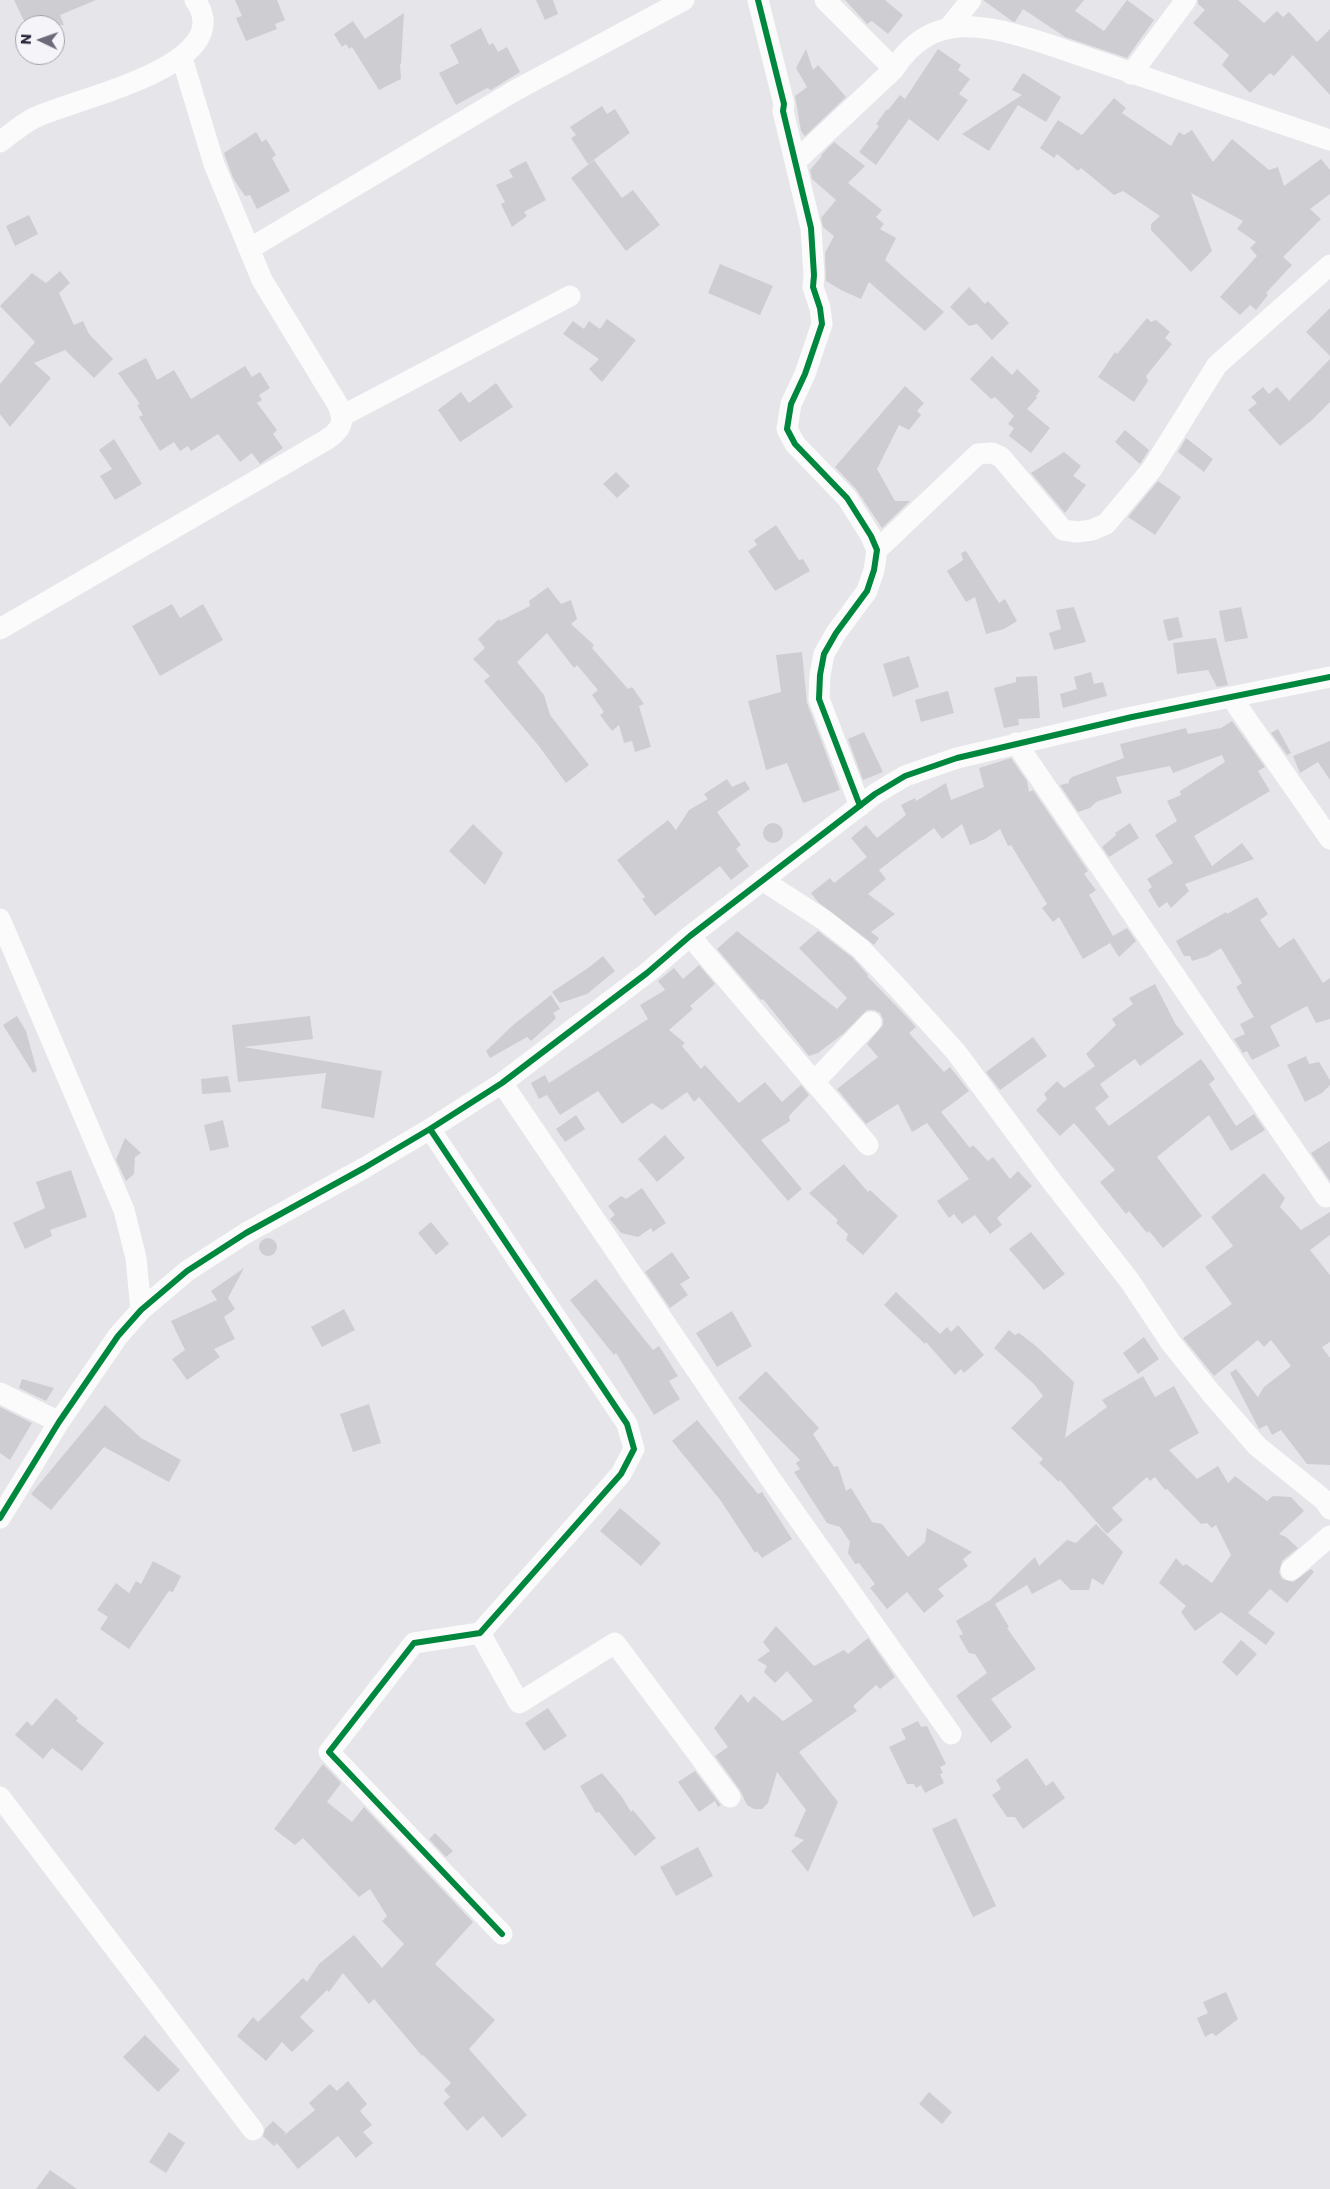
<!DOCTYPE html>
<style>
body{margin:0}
#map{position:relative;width:1330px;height:2189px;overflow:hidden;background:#e6e6ea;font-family:Poppins,sans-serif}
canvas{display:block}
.north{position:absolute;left:15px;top:15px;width:50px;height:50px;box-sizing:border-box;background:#f4f4f9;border:1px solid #a4a1ad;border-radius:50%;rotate:273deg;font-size:14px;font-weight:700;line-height:20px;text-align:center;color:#2c253c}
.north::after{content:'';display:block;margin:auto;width:18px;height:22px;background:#6d6979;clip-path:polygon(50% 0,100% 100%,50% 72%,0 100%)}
</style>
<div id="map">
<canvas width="1330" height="2189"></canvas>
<div class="north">N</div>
</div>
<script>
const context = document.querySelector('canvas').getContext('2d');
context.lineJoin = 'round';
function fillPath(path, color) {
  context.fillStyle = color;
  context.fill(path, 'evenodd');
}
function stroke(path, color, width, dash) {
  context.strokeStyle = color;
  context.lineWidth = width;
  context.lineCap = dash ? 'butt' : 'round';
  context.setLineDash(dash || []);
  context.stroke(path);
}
fillPath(new Path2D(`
 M14,0H96L60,15L64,25H26Z
 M235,0H277L285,20L275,24L277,29L246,41L236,18L242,16Z
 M536,0H553L558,14L545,20Z
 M845,0H885L903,15L888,34L872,21L867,24Z
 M983,0H1084L1075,11L1104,31L1127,0L1154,20L1127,58L1065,37L1023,9L1015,22L1012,21Z
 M1198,0H1238L1264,23L1277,11L1283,17L1289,12L1317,42L1330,29V95L1293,55L1274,76L1270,73L1250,93L1222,65L1229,55L1193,23L1205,10L1198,4Z
 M404,13L401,64H400L401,79L379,90L352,47L349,49L346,44L342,47L334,34L353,21L365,39Z
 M481,28L489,45L493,43L498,52L507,47L520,72L491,90L487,88L456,105L439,73L459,63L450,45Z
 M806,49L813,70L818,65L846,97L805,136L801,131L795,96L807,87L796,68Z
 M938,49L961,65L958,70L970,79L959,94L968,100L938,141L909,119L876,165L859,152L879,126L876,124L887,109L888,110L900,95L905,99Z
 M1023,73L1061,97L1046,122L1018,105L989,151L962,134L1022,95L1012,90Z
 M1114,98L1126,108L1122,113L1171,146L1179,132L1184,135L1192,130L1213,162L1232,139L1269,170L1278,167L1284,186L1321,159L1330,170V194L1310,209L1321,219L1283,257L1292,265L1266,293L1268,295L1256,310L1250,305L1240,315L1220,297L1257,256L1250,248L1256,242L1237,229L1243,221L1191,193L1212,251L1191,272L1151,230V224L1160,216L1123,191L1114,195L1081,168L1078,171L1057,154L1054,158L1040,148L1058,120L1082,135Z
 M602,106L607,114L615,109L630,133L588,164L571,138L576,135L570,127Z
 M256,132L262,142L266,139L276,155L272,158L290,191L257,209L250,195L245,196L233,178L224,153Z
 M834,142L865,166L848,183L882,210L876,217L884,224L880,229L896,238L885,260L944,312L925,331L869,282L861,299L841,290L826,281L825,253L834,236L823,227L821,218L836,200L812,179L810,170L822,156L821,155Z
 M594,160L622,198L633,190L660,225L626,251L571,178Z
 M526,161L546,200L524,212L527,216L512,227L501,204L505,202L496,185L513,177L509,170Z
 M29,215L38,234L15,246L6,226Z
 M720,264L773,286L760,315L708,293Z
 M60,271L70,283L59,293L74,325L83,321L89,334L113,359L94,378L65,350L34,363L51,378L10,427L0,414V384L35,342L0,306L32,273L46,283Z
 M969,287L985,304L988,301L1009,323L992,340L977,324L969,326L950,307Z
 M1330,308V356L1306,332Z
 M1147,318L1151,322L1156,320L1170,332L1165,338L1172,344L1146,376L1148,381L1134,402L1098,377L1115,352L1117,354Z
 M607,319L636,340L602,382L589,369L599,359L563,334L573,321L584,329L589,321L600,329Z
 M992,356L1012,375L1017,369L1040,391L1036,396L1037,398L1027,409L1050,428L1031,453L1009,436L1014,428L1008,424L1014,416L995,397L991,399L970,379Z
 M146,358L157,380L174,370L191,399L245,366L252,377L260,372L270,388L259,395L262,400L257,403L277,430L273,434L283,448L260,464L252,453L240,462L218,434L191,451L188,446L180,451L174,442L160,451L139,417L143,415L137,405L140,404L118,373Z
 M1330,359V402L1312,420L1280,446L1248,410L1257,403L1251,397L1263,387L1269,394L1277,387L1289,401Z
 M496,383L513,407L460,442L438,410L461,392L469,403Z
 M905,386L924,403L917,411L921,415L909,430L899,425L877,469L895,501H910L882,528L856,489L835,467Z
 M1125,430L1149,450L1140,464L1115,442Z
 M1186,438L1213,459L1204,472L1178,452Z
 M114,439L142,484L115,500L100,476L112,469L99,450Z
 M1064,452L1081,466L1073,476L1086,485L1065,513L1031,473Z
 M616,472L630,486L617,498L603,484Z
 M1158,481L1181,497L1155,535L1128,517Z
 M776,525L799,560L803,559L810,571L775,591L748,551L757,545L754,540Z
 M966,551L999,603L1005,599L1017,621L1004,629L986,634L975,597L966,602L947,571L963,560L961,553Z
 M548,587L561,604L571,600L577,619L571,624L594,645L592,648L628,689L632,687L644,704L639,706L651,747L635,752L632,741L624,743L619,725L612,731L600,715L604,712L592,695L598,690L577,665L574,668L547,633L517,662L544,695L550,715L589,765L566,783L538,745L484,681L490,676L473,659L485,648L478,639L499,619L500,621L530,606L529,601Z
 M172,604L180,618L203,604L223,640L160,676L132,626Z
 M1074,607L1086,642L1054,650L1049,633L1061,629L1056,610Z
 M1241,607L1248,638L1225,642L1219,611Z
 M1178,617L1183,637L1168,641L1163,620Z
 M1216,638L1228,685L1217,687L1208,670L1177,674L1173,643Z
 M802,652L807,703L840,790L803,803L787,763L766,770L748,701L781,692L776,655Z
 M909,656L919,687L893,697L883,664Z
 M1091,672L1094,684L1103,682L1107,696L1063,708L1060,694L1077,689L1074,677Z
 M1037,676L1040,718L1018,719L1019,725L1004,728L994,688L1016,682V677Z
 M948,691L954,713L921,722L915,700Z
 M1232,721L1265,767L1258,771L1270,791L1194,836L1212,866L1242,843L1254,859L1185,884L1189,891L1171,908L1167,902L1159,908L1148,890L1152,887L1147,879L1173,863L1155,835L1177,821L1167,801L1181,795L1180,791L1225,762L1222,755L1173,773L1170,766L1116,777L1122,793L1096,802L1090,808L1078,812L1060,785L1069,783V780L1072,777L1124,758L1120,744L1186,728L1188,734L1221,728Z
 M1278,729L1291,753L1287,755L1271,733Z
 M864,732L883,772L863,780L848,739Z
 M1330,741V780L1318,762L1300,773L1293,756Z
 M1011,758L1027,781L1029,792L1033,790L1088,871L1084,874L1096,890L1089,895L1113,936L1127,928L1136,941L1119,957L1110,943L1083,959L1059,917L1053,922L1042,908L1047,904L1011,845L1008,846L1000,829L985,839L970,845L962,824L942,839L934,828L879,870L886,879L868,894L895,914L871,932L879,938L874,945L818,902L811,893L830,878L834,883L867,857L851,838L866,825L877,838L906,815L901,805L915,798L916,801L946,783L951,800L984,787L979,768Z
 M727,779L732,787L745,781L750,789L717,812L741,845L736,849L749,866L731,880L720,866L655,916L642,899L645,897L617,860L668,820L676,830L689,810L708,799L704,794Z
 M1130,823L1139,838L1109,857L1102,847L1116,835L1115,833Z
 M763 833a10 10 0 1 1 20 0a10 10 0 1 1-20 0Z
 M473,824L503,853L485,885L449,851Z
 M1257,897L1268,914L1260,920L1279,948L1294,938L1323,983L1330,978V1019L1316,1023L1307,1006L1270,1026L1280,1046L1252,1060L1247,1051L1243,1053L1234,1039L1245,1034L1240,1024L1254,1017L1236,987L1242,983L1221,948L1208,956L1192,961L1190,956H1184L1176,941L1226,912L1227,914Z
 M737,931L837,1009L847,998L799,948L818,931L853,958L868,975L867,976L905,1015L916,1027L909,1033L944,1072L950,1067L969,1091L941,1112L970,1148L973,1145L988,1161L993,1157L1010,1179L1018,1171L1032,1186L997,1218L1002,1225L990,1234L975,1215L962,1224L954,1214L949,1218L937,1201L969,1179L927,1123L912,1132L898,1104L866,1124L837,1089L878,1057L867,1044L883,1025V1019L880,1013L874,1010H867L843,1034L818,1053L809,1056L763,999L761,1000L717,949Z
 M603,956L615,971L587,994L560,1003L552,992L588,968Z
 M699,965L715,984L690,1006L693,1009L669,1030L685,1043L682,1046L701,1069L705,1065L739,1103L765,1082L782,1102L801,1085L809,1095L789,1116L790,1121L761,1140L802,1189L788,1201L699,1097L694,1102L687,1092L662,1110L652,1103L622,1124L598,1091L560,1115L547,1095L539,1099L531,1083L545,1075L549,1083L648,1019L640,1005L665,990L658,981L674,968L683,979Z
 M1155,984L1176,1025L1184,1034L1140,1066L1135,1059L1100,1084L1109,1097L1095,1108L1109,1126L1201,1059L1215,1079L1209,1084L1236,1126L1254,1114L1265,1130L1231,1151L1209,1115L1157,1157L1202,1216L1163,1248L1149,1231L1147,1233L1129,1211L1126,1214L1100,1182L1115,1170L1074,1123L1060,1136L1036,1110L1047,1099L1044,1094L1057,1081L1064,1088L1095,1066L1086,1054L1116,1025L1112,1019L1133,1004L1129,998Z
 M551,995L560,1009L553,1013L556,1018L550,1024L531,1041L527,1037L490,1058L486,1051L512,1026Z
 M17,1016L26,1031L37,1071L33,1073L3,1025Z
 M310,1016L313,1039L244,1047L382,1071L374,1118L321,1108L326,1073L238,1082L232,1025Z
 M1033,1037L1047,1056L1000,1090L986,1072Z
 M1306,1056L1309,1064L1319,1062L1330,1080V1085L1322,1093L1305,1102L1287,1065Z
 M228,1076L231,1092L202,1094L201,1079Z
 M576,1115L585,1129L565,1142L556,1129Z
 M223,1120L229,1147L210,1151L204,1125Z
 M665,1135L685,1158L657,1182L638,1159Z
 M125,1138L141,1153L135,1157L134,1174L126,1181L116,1160Z
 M1330,1141V1181L1311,1153Z
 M844,1164L868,1192L870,1190L898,1216L863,1255L846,1240L848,1234L836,1223L838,1220L809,1193Z
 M71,1170L87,1217L50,1230L52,1236L25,1249L13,1223L45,1208L36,1182Z
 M1264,1173L1285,1198L1280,1207L1301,1230L1330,1212V1235L1310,1250L1330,1275V1342L1322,1347L1330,1358V1465L1307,1464L1281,1430L1272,1435L1267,1425L1259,1429L1230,1373L1236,1369L1258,1397L1264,1387L1291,1366L1271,1340L1264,1347L1258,1340L1214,1376L1183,1338L1232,1304L1205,1267L1233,1246L1211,1217Z
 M642,1188L666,1223L653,1232L651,1228L638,1237L621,1233L610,1219L615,1215L608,1206L621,1196L626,1199Z
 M431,1222L449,1244L436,1255L418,1233Z
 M1031,1232L1065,1274L1044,1290L1009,1249Z
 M259 1247a9 9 0 1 1 18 0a9 9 0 1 1-18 0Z
 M672,1252L690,1278L680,1284L688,1295L670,1308L645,1272Z
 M244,1268L228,1298L235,1309L224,1317L235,1339L214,1349L220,1357L187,1380L172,1359L185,1350L171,1321L217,1300L211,1291Z
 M596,1279L653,1350L659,1346L678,1376L669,1381L680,1399L654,1415L616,1353L614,1355L570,1300Z
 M896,1292L940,1334L947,1327L951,1332L958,1325L984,1355L964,1373L961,1369L955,1375L926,1342L925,1344L884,1305Z
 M344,1309L355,1330L322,1347L311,1327Z
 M732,1311L752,1346L717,1367L696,1333Z
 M1009,1330L1015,1335L1019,1333L1036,1346L1074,1382L1065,1438L1107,1407L1102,1400L1143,1376L1155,1397L1174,1386L1199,1433L1169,1450L1197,1479L1218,1466L1228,1483L1235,1476L1267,1501L1273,1496L1291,1497L1304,1511L1279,1534L1286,1537L1298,1548L1282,1561L1279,1572L1282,1579L1293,1582L1311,1569L1314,1572L1287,1603L1270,1589L1248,1613L1275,1633L1266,1645L1221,1612L1195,1631L1181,1612L1186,1606L1159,1583L1176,1558L1183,1566L1186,1564L1212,1583L1231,1555L1216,1525L1212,1528L1207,1523L1201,1524L1167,1489L1165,1490L1155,1477L1150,1481L1147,1477L1112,1508L1123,1520L1107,1534L1060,1480L1059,1482L1039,1463L1043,1459L1011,1428L1043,1396L1034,1384L994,1348Z
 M1144,1337L1159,1359L1138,1374L1123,1353Z
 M766,1371L819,1428L813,1434L834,1467L838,1466L846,1491L851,1488L872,1522L882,1524L908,1557L925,1542L927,1528L972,1552L963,1559L968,1566L938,1589L944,1596L924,1613L907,1592L887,1609L870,1588L875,1584L859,1563L855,1564L848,1553L850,1542L840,1527L827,1523L794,1472L800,1469L796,1463L800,1460L738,1398Z
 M22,1379L54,1388L46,1401L19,1388Z
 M369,1404L381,1443L353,1452L340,1414Z
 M105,1405L141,1438L181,1460L169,1482L104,1447L51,1510L31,1494Z
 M0,1407L32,1423L10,1460L0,1453Z
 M697,1420L758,1494L762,1492L792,1539L762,1558L757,1551L755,1553L721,1501L672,1441Z
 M620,1508L661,1543L641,1566L600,1531Z
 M1096,1524L1123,1552L1103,1585L1092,1578L1089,1590H1071L1060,1579L1032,1594L1027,1585L995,1604L1009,1627L1007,1628L1036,1669L991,1699L1012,1727L991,1743L956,1696L987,1673L975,1654L969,1653L959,1636L963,1634L956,1621L990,1600L1035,1557L1039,1566L1067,1540L1076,1543Z
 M153,1561L181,1576L173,1592L169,1591L129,1649L100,1629L108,1617L97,1610L116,1583L129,1593L136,1581L141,1584Z
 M776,1626L814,1666L844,1650L848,1654L868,1638L895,1677L880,1689L876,1685L853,1706L857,1711L799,1752L838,1802L808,1872L791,1851L804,1840L794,1836L806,1810L777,1772L768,1803L762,1809H754L747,1805L740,1790L715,1756L728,1747L714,1728L741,1694L748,1703L754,1696L783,1721L813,1701L787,1671L775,1683L764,1672L767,1666L757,1660L770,1651L763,1642Z
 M1241,1640L1257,1654L1237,1676L1222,1662Z
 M56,1698L78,1718L76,1721L104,1743L82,1771L52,1748L43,1759L15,1735L27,1721L32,1726Z
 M548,1708L567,1736L544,1751L525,1723Z
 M918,1721L921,1727L927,1726L946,1764L940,1767L943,1773L940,1774L944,1783L925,1793L921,1785L916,1788L914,1784H907L889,1747L906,1739L901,1729Z
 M1027,1758L1046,1786L1053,1781L1065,1798L1023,1829L1015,1817H1007L992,1795L1001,1789L996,1780Z
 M323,1764L341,1783L327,1802L352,1822L364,1807L473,1922L435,1964L495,2020L469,2049L527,2115L502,2138L483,2116L467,2131L443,2103L450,2097L444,2090L451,2083L423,2055L422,2056L374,1999L369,2004L343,1973L329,1992L327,1990L300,2017L314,2031L292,2052L282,2042L266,2061L237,2036L253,2017L258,2022L303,1978L307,1982L319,1964L354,1935L382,1968L404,1944L382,1921L387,1916L370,1889L359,1897L303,1838L295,1845L274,1829Z
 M695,1771L720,1804L721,1805L718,1807L715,1801L699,1812L678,1782Z
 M602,1773L622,1797L631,1812L633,1810L656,1838L635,1856L599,1812L596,1813L580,1786Z
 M956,1818L996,1906L973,1917L932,1829Z
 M435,1833L453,1851L446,1857L429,1839Z
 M698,1847L713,1876L676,1896L660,1867Z
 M1226,1992L1238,2019L1216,2036L1212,2033L1205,2037L1197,2018L1208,2013L1203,2002Z
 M145,2035L180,2070L158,2092L123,2057Z
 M348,2081L367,2104L360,2111L372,2125L363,2132L373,2143L356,2158L338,2136L298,2169L277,2143L274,2146L263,2136L265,2129L273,2121L286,2133L282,2137L315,2110L309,2103L330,2084L337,2091Z
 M929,2092L952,2112L942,2124L919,2104Z
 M169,2132L185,2143L166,2173L149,2162Z
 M50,2170L77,2189H36Z`), '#cecdd2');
stroke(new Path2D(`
 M758,0L784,104L783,111L811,228L814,275L813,287L820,308L822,324L805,374L791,404L787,429L795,444L847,498L871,536L877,550L874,570L867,591L836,633L824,654L820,675L819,699L860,806
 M825,0L894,69
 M950,26L971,0
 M1131,74L1186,0
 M0,142C11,134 22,124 34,118C71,99 242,66 195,0
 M796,161L894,69C932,9 986,25 1044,43L1330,140
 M249,249L516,90L684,0
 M342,416L570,296
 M877,550L978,454L992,453L1001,457L1063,530L1077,532L1092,530L1106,524L1152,469L1217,365L1330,265
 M0,629L326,440C342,429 345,423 338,405L262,280L214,164L182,58
 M1231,697L1330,839
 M1016,743L1326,1197
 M762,880L824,920L861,949L897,987L956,1052L1050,1179L1129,1280L1171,1343L1211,1393L1257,1446L1324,1500L1330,1509
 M0,919L124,1210L136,1258L141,1310
 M690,936L868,1145
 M814,1082L871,1022
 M502,1083L772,1481L951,1734
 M430,1129L627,1424L634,1449L621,1474L480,1633L414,1643L329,1752L502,1934
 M0,1393L59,1422
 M0,1518L59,1422L118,1336L141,1310L187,1271L246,1233L364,1168L430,1129L502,1083L647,973L690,936L875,794L905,776L957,758L1132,717L1330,677
 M1291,1570L1330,1536
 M480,1633L519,1703L615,1643L730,1797
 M0,1797L253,2130`), '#fbfbfc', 21);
stroke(new Path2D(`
 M758,0L784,104L783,111L811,228L814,275L813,287L820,308L822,324L805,374L791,404L787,429L795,444L847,498L871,536L877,550L874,570L867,591L836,633L824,654L820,675L819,699L860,806
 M430,1129L627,1424L634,1449L621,1474L480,1633L414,1643L329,1752L502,1934
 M0,1518L59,1422L118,1336L141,1310L187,1271L246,1233L364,1168L430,1129L502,1083L647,973L690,936L875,794L905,776L957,758L1132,717L1330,677`), '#00873e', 6);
</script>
